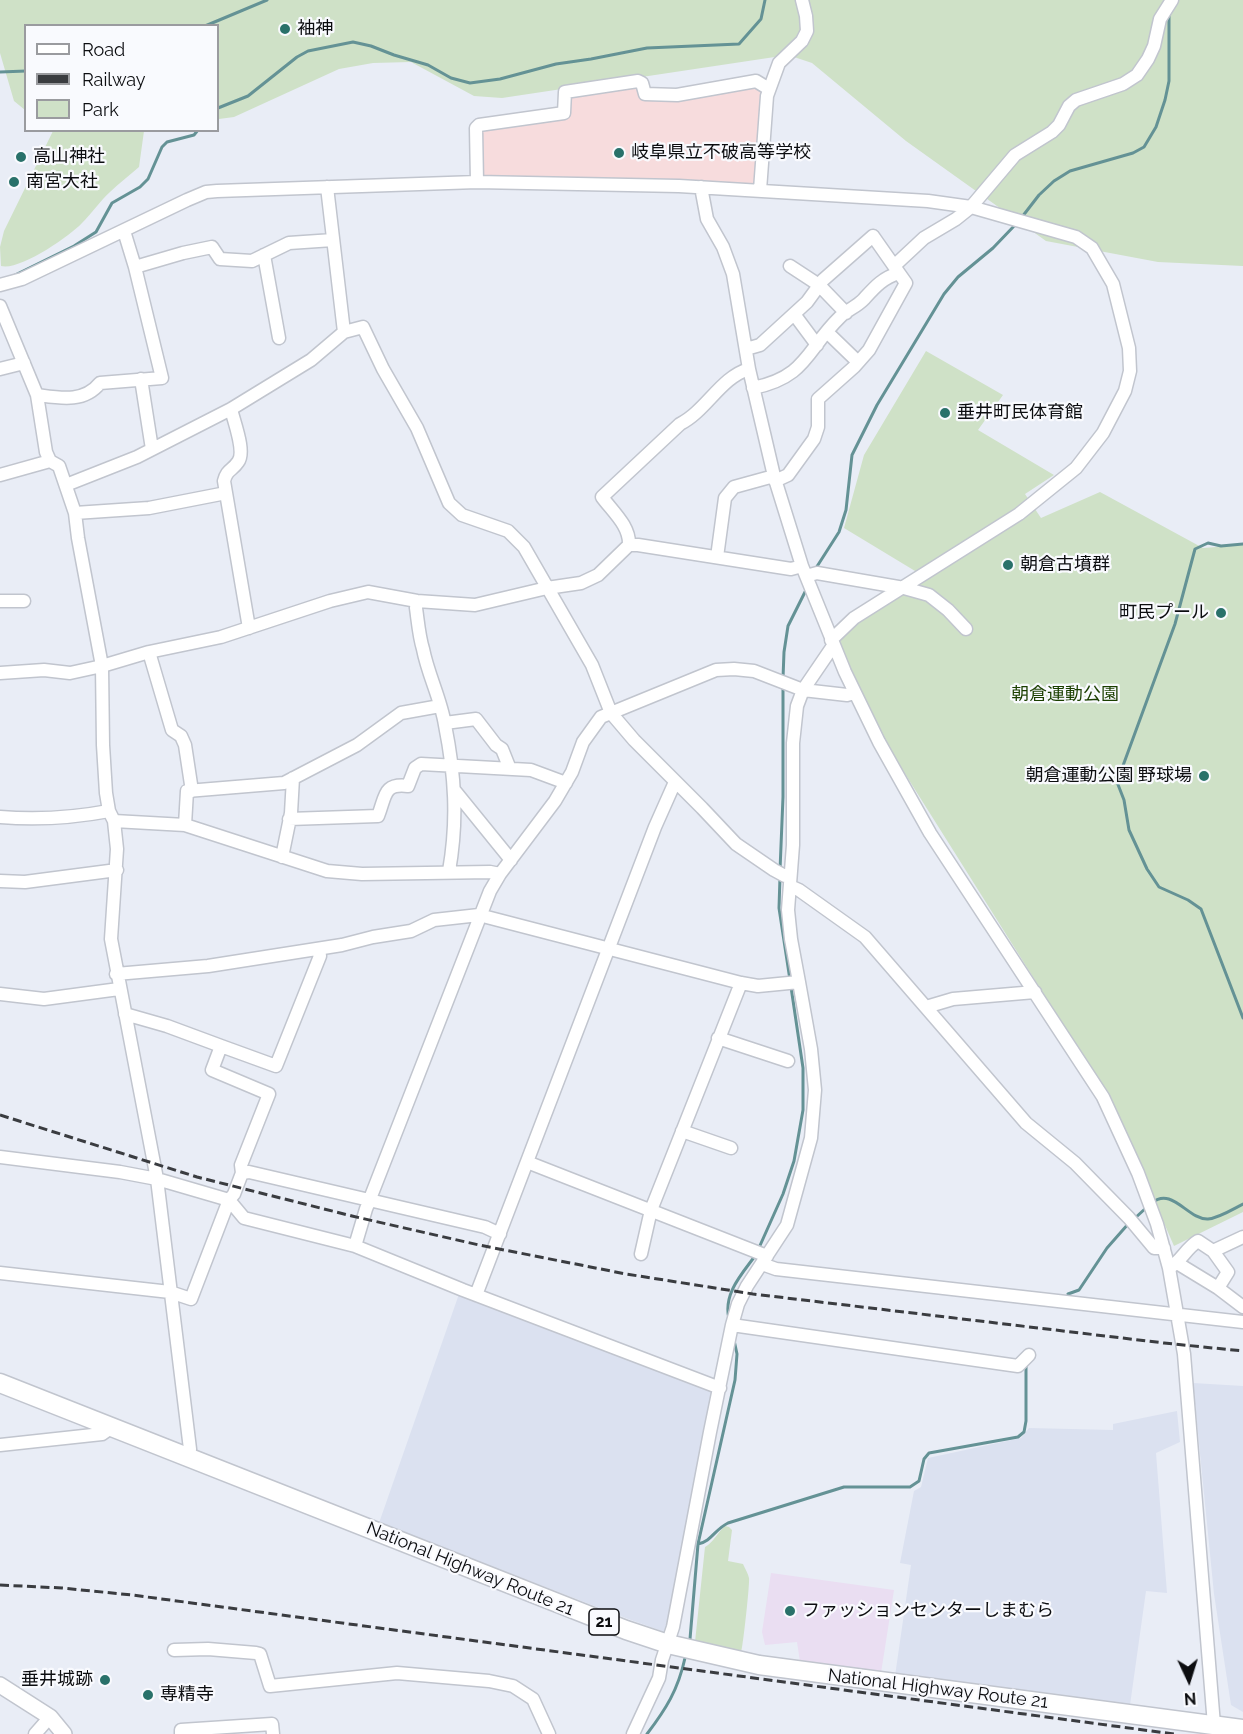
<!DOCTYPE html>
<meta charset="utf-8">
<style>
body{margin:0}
#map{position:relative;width:1243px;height:1734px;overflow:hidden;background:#e9edf6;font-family:Raleway,sans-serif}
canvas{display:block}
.legend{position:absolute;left:24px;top:24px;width:195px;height:108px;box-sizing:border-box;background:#f9fafe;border:2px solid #9a9b9f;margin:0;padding:8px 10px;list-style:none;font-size:18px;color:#0c0d10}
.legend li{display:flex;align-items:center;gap:12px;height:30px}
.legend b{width:30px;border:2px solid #9a9b9f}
.north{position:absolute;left:1159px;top:1650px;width:60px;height:60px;-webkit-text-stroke:4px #f9fafe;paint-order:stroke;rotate:176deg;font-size:16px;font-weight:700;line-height:24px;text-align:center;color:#0c0d10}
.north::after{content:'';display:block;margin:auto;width:21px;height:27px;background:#0c0d10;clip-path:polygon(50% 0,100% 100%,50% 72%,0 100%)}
</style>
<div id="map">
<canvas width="1243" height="1734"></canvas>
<ul class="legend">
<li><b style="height:8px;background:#fff"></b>Road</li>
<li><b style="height:8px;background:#3a3c40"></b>Railway</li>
<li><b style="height:16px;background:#cfe1c7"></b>Park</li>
</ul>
<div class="north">N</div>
</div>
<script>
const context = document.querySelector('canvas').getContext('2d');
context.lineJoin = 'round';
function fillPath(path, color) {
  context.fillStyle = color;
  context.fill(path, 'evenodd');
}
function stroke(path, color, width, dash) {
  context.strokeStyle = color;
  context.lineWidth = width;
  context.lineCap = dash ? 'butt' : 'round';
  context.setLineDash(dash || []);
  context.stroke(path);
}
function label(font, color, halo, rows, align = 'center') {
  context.font = font + ' Raleway,"Noto Sans JP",sans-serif';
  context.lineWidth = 4.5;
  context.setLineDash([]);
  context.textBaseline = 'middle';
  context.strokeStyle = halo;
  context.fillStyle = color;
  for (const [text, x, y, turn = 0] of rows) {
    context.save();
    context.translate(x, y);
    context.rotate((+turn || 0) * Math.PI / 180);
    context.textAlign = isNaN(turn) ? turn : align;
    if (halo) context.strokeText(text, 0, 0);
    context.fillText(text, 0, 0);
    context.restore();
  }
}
fillPath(new Path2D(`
 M771,1573L894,1590L881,1673L800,1662L797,1642L765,1645L762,1632Z`), '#eadef2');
fillPath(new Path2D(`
 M459,1294L713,1390L665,1632L631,1620L379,1523Z
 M1193,1383L1243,1386V1712L1231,1705L1214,1594Z
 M1177,1411L1180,1442L1156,1453L1167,1593L1146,1591L1130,1705L895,1676L911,1565L900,1563L914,1491L921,1487L928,1458L1021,1438L1029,1428L1113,1430V1424Z`), '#dbe1f0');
fillPath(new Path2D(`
 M636,83L644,96L755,83L764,89L759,109L758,184L752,186L479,179L480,127L566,115L567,94Z`), '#f7dcdd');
fillPath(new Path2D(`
 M0,0H1243V266L1158,262L1046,241L906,141L812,63L788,55L502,98L474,96L411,62L373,63L339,69L234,117L219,119L218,26H26L25,110L14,101L0,53Z
 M53,131H144L139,167C130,175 119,183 110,192C100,201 92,213 82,223C69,237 19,271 1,266L0,247L4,231Z
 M926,351L1003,395L978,430L1054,475L1025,494L1041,518L1100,492L1203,548L1243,545V1212L1174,1246L1111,1101L885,742L835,645L843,628L925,577L844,528L864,455Z
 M725,1526L729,1527L732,1530L728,1561L743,1564C745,1569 748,1573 749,1578C750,1583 743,1648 741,1653L695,1642L705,1547C714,1542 717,1533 725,1526Z`), '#cfe1c7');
stroke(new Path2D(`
 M205,26L267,0
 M0,72L26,71
 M218,108L248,96L297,57L308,51L353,42L371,46L394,55L428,65L451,78L470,83L500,79L556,64L591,59L647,48L739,44L761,19L765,0
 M1022,217L1039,195L1054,181L1070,171L1133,153L1144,147L1156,127L1165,100L1169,81V13
 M13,276L74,246L96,232L112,203L140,187L148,179L162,147L167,142L194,135L198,130
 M1243,544L1221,546L1208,543L1195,549L1175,624L1117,782L1124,800L1129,830L1147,869L1159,887L1188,900L1201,909L1243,1018
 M816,568L839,532L846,510L852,455L877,405L944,294L958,277L993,248L1016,224
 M783,678L784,652L788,626L807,588
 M780,870L783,797V685
 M780,877L779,908L790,980
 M1152,1203C1172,1186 1188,1220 1208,1219C1219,1218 1233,1209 1243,1204
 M1134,1219L1147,1207
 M758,1250L783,1194L794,1161L803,1110V1068L791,987
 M1068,1294L1079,1290L1107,1248L1129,1223
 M729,1319C723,1294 741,1275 755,1256
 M698,1544C712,1541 714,1530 728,1523L844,1487H910L919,1481L924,1459L929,1453L1018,1437L1024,1432L1026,1421V1366
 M690,1639L698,1544L735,1380L737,1354L734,1340
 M647,1734C666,1709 678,1690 685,1658`), '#649295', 3);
const minor = new Path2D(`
 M477,182L476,128L479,125L564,113L565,92L638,81L642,83L645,94L677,95L756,81L769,89
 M327,187L344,332
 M701,187L707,219L723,247L733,274L749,369L774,476L802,566L845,672L879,742L930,833L1103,1097L1138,1173L1157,1224L1169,1268L1184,1354L1214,1725
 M760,190L767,96L779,63L802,41L807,31L806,16L802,0
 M124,231L135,267L183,253L212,247L220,259L252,261L289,243L333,240
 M264,255L279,338
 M790,266L819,285L846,313
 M0,285L22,279L187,200L206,192L217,191L477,182L679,186L928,201L971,207L1076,237L1092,248L1113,284L1129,348L1130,371L1125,391L1103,433L1076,468L1019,514L854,618L831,640
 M0,306L37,395L46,452L50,461L59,466L75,513L78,538L102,666L103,745L106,793L109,811L114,821L117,849L111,939L157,1179L190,1449L189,1458
 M794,314L817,345
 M828,333L858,362
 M746,349L760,345L807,302L823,280L873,236L894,266L924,238L956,219L971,207L1015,155L1052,132L1059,125L1069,106L1076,100L1123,84L1137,75L1148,59L1154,46L1160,19L1172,0
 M0,369L24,363
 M141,379L152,449
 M753,388C807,377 806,350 840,317C847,310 856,307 863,300C874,288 882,278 899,273
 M37,395C60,398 84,403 100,383L162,378L135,267
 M231,409C234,422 246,452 238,462C232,471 227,469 224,481L249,628
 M0,475L50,461
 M775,481L788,475L814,439L818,427V399L854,367L869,350L906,283L894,266
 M66,485L137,457L231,409L311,360L344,332L363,327L383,369L417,428L449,503L462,515L508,531L524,547L592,665L611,713L634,740L702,808L736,844L774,870L785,876H790
 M75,513L149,508L226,493
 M629,545C630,526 613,512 602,497L680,424C706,411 721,377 749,369
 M717,557L725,498L734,487L774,476
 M806,576L817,573L904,588L929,595L948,610L966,629
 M0,601H24
 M417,601L416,608C418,622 419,636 423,649C428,675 441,699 445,725C455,775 458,820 449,871
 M149,652L172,730L181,736L185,745L192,791
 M0,673L44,670L70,673L102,666L149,652L221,637L330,601L368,592L417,601L475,605L547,588L581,583L598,575L629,545H638L791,569L802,566
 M445,723L476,719L496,745L502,749L510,769
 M455,791L511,860
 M0,817C38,820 72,818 109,811
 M289,819L378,816C386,796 383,783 408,786L415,768L421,764L531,770L566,783
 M114,821L185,825L327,871L362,874L490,872L500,874
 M185,825L187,791L284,783L357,745L401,713L440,706
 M282,857L291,813L293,778
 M0,881L25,882L117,870
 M790,886L799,890L865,937L1026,1123L1075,1163L1129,1218L1154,1248H1164
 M116,974L208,966L342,945L373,937L411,931L434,920L479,915L741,983L758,986L799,982L811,1049L815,1090L811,1138L787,1225L747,1286L738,1304L732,1325L710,1432L673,1627L662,1660L659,1678L633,1734
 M799,982L791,939L788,910L793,845V743L797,706L803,690L833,646
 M0,994L44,999L119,989
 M926,1007L953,999L1035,992
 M125,1014L167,1026L221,1046
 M718,1038L788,1061
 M682,1131L731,1148
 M0,1157L120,1172L157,1179L229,1200L244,1218L355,1246L463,1290L720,1388
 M527,1162L767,1256
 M242,1173L241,1165L269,1094L212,1070L221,1046L276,1066L320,956L319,949
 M355,1246L366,1209L490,891L500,874L555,801L572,772L583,742L601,717L716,670L734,669L754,671L803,690L847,695L854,693
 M1213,1251L1228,1272L1218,1288
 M641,1254L651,1210L741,983
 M1177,1263L1218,1288L1243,1307
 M762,1264L776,1269L1243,1322
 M1169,1268C1181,1262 1186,1248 1198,1241L1213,1251L1243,1237
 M0,1273L170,1292L191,1299L229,1200L234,1194L242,1173L249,1172L485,1227L500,1234
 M476,1295L655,827L675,782
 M732,1325L1018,1366L1029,1355
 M0,1445L102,1434L112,1427
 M174,1650L208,1649L256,1653L260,1654L270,1686L397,1673L489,1681L513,1686L533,1699L549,1734
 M35,1734L50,1717
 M181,1734V1730L272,1724L273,1734`);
const major = new Path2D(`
 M0,1685L50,1717L64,1734`);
const highway = new Path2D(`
 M0,1383L626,1630L668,1644L759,1665L1243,1729`);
stroke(minor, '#c1c5ce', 15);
stroke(major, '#c1c5ce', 18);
stroke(highway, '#c1c5ce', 21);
stroke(minor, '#fff', 12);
stroke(major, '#fff', 15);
stroke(highway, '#fff', 18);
stroke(new Path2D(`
 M0,1115L197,1177L352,1216L479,1245L626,1274L753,1294L1164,1343L1243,1351
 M0,1585L62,1588L132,1595L1174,1734`), '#3a3c40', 3, [9, 4.5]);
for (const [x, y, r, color] of [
 [285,29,6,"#29716a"],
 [619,153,6,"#29716a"],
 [21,157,6,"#29716a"],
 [14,182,6,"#29716a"],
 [945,413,6,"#29716a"],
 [1008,565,6,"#29716a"],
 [1221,613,6,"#29716a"],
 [1204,776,6,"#29716a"],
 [790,1611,6,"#29716a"],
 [105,1680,6,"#29716a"],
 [148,1695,6,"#29716a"]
]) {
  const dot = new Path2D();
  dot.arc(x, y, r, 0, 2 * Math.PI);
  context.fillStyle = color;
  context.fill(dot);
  stroke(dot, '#f9fafe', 2);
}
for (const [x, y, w] of [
 [604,1622,30]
]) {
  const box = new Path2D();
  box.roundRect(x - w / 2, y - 13, w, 26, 4.5);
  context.fillStyle = '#f9fafe';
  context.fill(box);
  stroke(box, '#0c0d10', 1.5);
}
label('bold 16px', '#0c0d10', null, [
 ["21",604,1622]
]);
label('18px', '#0c0d10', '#f9fafe', [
 ["袖神",297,29],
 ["岐阜県立不破高等学校",631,153],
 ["高山神社",33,157],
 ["南宮大社",26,182],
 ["垂井町民体育館",957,413],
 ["朝倉古墳群",1020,565],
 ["町民プール",1209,613,"right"],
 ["朝倉運動公園 野球場",1192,776,"right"],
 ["ファッションセンターしまむら",802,1611],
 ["垂井城跡",93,1680,"right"],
 ["専精寺",160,1695]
], 'left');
label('18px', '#1b3f00', '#f9fafe', [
 ["朝倉運動公園",1065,695]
]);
label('18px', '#0c0d10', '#f9fafe', [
 ["National Highway Route 21",470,1569,22],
 ["National Highway Route 21",938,1689,7]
]);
</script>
